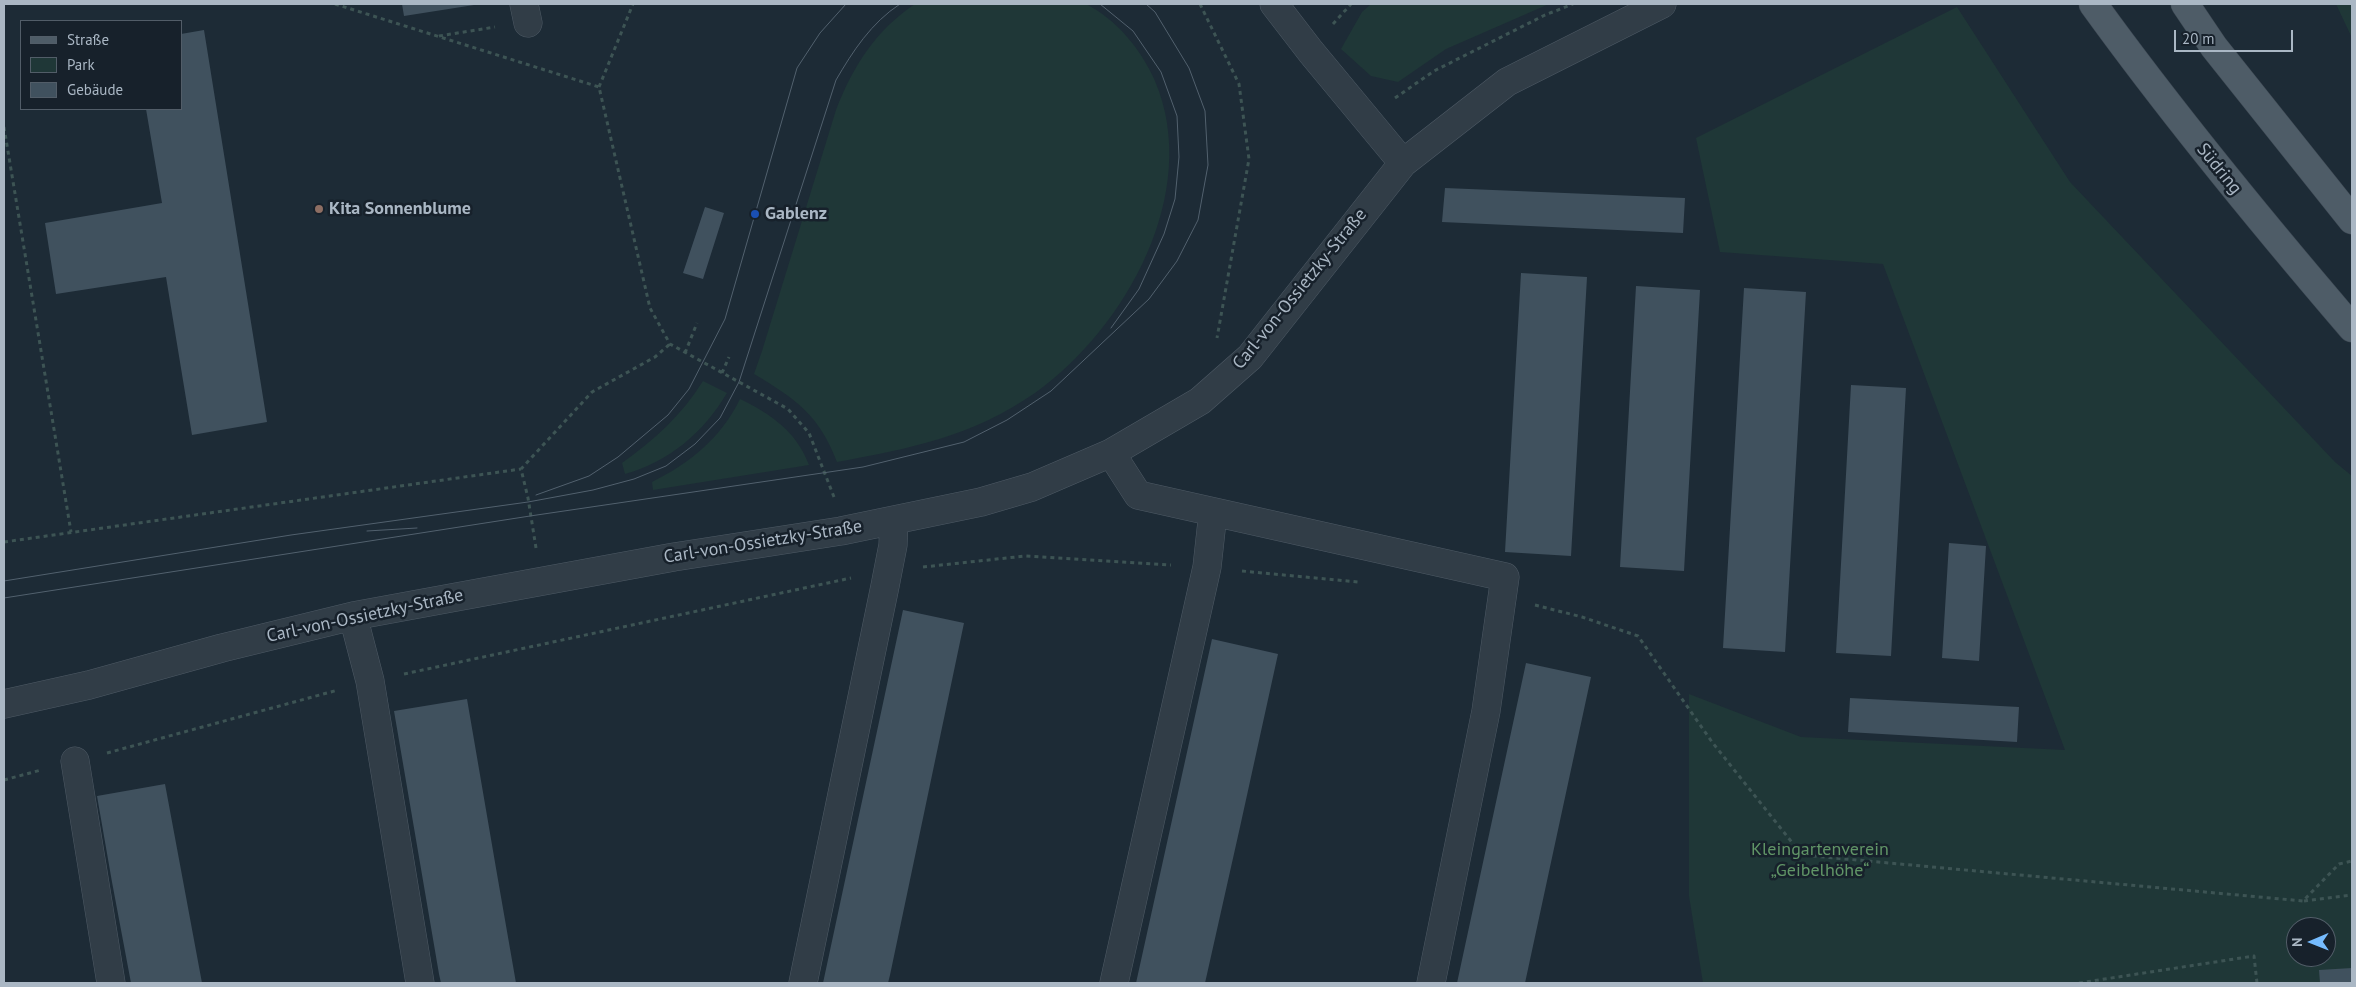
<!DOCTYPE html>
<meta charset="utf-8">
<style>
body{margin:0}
#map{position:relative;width:2356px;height:987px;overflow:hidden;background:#1d2b36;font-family:"PT Sans",sans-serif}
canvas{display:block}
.frame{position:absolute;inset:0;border:5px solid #aab7c4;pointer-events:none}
.legend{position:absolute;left:20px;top:20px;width:162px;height:90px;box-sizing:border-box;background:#17212b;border:1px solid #525d68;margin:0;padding:6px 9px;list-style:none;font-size:15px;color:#aab7c4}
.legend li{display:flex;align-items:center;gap:10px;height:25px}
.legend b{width:25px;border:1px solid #525d68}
.north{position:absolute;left:2286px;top:917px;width:50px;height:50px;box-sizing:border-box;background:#17212b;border:1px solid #525d68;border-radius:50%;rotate:269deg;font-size:14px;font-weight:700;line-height:20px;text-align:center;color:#aab7c4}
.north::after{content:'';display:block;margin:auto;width:18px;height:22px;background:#75bbfe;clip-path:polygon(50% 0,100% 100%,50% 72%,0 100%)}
.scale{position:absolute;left:2174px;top:30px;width:119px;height:22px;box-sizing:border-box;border:2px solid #aab7c4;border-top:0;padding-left:6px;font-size:15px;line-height:18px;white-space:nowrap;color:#aab7c4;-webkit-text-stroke:4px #17212b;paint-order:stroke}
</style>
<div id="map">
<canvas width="2356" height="987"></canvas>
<div class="frame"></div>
<ul class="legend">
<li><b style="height:6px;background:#4e5c67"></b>Straße</li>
<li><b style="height:14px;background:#1f3737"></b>Park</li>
<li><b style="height:14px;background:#40515e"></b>Gebäude</li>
</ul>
<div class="north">N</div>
<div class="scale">20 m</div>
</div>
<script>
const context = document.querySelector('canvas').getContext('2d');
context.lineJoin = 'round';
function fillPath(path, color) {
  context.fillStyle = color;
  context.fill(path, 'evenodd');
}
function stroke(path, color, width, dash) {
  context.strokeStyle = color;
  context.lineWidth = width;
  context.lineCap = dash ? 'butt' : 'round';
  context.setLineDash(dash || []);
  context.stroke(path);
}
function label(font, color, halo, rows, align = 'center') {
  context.font = font + ' "PT Sans",sans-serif';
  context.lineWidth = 5;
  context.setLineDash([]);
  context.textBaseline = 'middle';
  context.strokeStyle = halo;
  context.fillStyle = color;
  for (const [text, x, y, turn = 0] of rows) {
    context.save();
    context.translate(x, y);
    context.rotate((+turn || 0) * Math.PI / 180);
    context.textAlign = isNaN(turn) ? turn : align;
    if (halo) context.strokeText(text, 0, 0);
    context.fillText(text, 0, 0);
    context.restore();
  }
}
fillPath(new Path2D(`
 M915,4H1086C1117,20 1140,48 1155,81C1202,192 1126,328 1035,393C971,437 912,448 837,462C819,415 796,399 754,374L762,351L836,110C853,66 876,30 915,4Z
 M1371,4H1549L1446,49L1398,82L1371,76L1341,49L1362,12Z
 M2336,4H2352V38Z
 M1957,7L2070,182L2335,462L2352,476V983H1703L1689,896V694L1801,737L2065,750L1883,264L1720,252L1696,138ZM2296,927H2326V957H2296Z
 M703,381L727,393C703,433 670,461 625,474L622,463C654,440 682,415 703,381Z
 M740,399C771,414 797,432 809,465L653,490L652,482C690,463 721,438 740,399Z`), '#1f3737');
fillPath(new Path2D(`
 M402,4H474V5L404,16Z
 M204,30L267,422L192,435L166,277L56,294L45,223L162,203L146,109H181V34Z
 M1445,188L1685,198L1683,233L1442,222Z
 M705,207L724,213L703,279L683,273Z
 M1521,273L1587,277L1571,556L1505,552Z
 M1636,286L1700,290L1684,571L1620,567Z
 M1744,288L1806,292L1785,652L1723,648Z
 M1851,385L1906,388L1891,656L1836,653Z
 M1949,543L1986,546L1979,661L1942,658Z
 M903,610L964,623L890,975L888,983H823Z
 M1212,639L1278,654L1240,827L1205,983H1136Z
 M1526,663L1591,677L1553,853L1525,983H1457Z
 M1850,698L2019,707L2017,742L1848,732Z
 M467,699L497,874L516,983H441L439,974L394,711Z
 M165,784L181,870L202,983H131L112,882L97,796Z
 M2352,968V983H2320L2319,970Z`), '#40515e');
const minor = new Path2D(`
 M524,4L528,23
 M1274,4L1311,52L1403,163
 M1111,453L1138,495L1505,577L1486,711L1431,983
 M353,616L370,681L420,983
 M4,704L89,685L222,648L353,616L674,557L841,531L981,502L1032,487L1111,453L1200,401L1250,357L1403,163L1507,82L1662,4
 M75,761L111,983
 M803,983L885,586L893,545L894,520
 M1114,983L1207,567L1213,512`);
const major = new Path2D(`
 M2093,4C2174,116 2262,223 2352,328
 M2185,4L2214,47L2352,220`);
stroke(minor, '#4e5a65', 29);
stroke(major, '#3a4550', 29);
stroke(new Path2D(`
 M335,4L599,87L650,308L670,344L788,409L809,433L834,497
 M1200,4L1239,84L1249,159L1217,338
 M1333,24L1351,4
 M439,36L495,27
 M599,87L633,4
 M1395,98L1434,71L1545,15L1573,4
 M4,127L71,532
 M685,353L697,323
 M722,373L729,357
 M4,542L521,469
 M536,548L528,498L521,469L592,392L655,357L670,344
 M923,567L1025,556L1171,565
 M1242,571L1358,582
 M1535,605L1582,617L1638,636L1712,742L1802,855L2303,901L2339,864L2352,861
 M404,674L851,578
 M107,753L338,690
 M4,780L41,770
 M2304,901L2352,895
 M2079,983L2254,956L2257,983`), '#3d5454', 3, [4, 4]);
stroke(minor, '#313d47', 28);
stroke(major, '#4e5c67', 28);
stroke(new Path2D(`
 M1100,4L1133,31L1161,72L1177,116L1179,157L1175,199L1164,234L1139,289L1111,328
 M536,495L589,476L618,457L668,415L689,389L725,319L797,68L820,33L846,4
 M367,531L417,528
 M4,581L291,535L528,502L593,490L634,479L666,466L695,444L720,418L739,382L836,80C853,51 871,23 900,4
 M4,598L530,516L863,467L964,442L1007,420L1051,391L1149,299L1177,261L1198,220L1208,165L1205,111L1189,68L1155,12L1146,4`), '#52616e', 1);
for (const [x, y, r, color] of [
 [319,209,5,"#8d6e63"],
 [755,214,5,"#1a4fb4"]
]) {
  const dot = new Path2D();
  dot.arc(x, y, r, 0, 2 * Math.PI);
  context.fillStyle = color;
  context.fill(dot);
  stroke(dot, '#17212b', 2);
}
label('18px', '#aab7c4', '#17212b', [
 ["Südring",2219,169,51],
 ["Carl-von-Ossietzky-Straße",1300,289,-51],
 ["Carl-von-Ossietzky-Straße",763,542,-9],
 ["Carl-von-Ossietzky-Straße",365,616,-12]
]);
label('bold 18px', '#aab7c4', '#17212b', [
 ["Kita Sonnenblume",329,209],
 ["Gablenz",765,214]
], 'left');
label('18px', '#619567', '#17212b', [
 ["Kleingartenverein",1820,850],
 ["„Geibelhöhe“",1820,871]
]);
</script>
